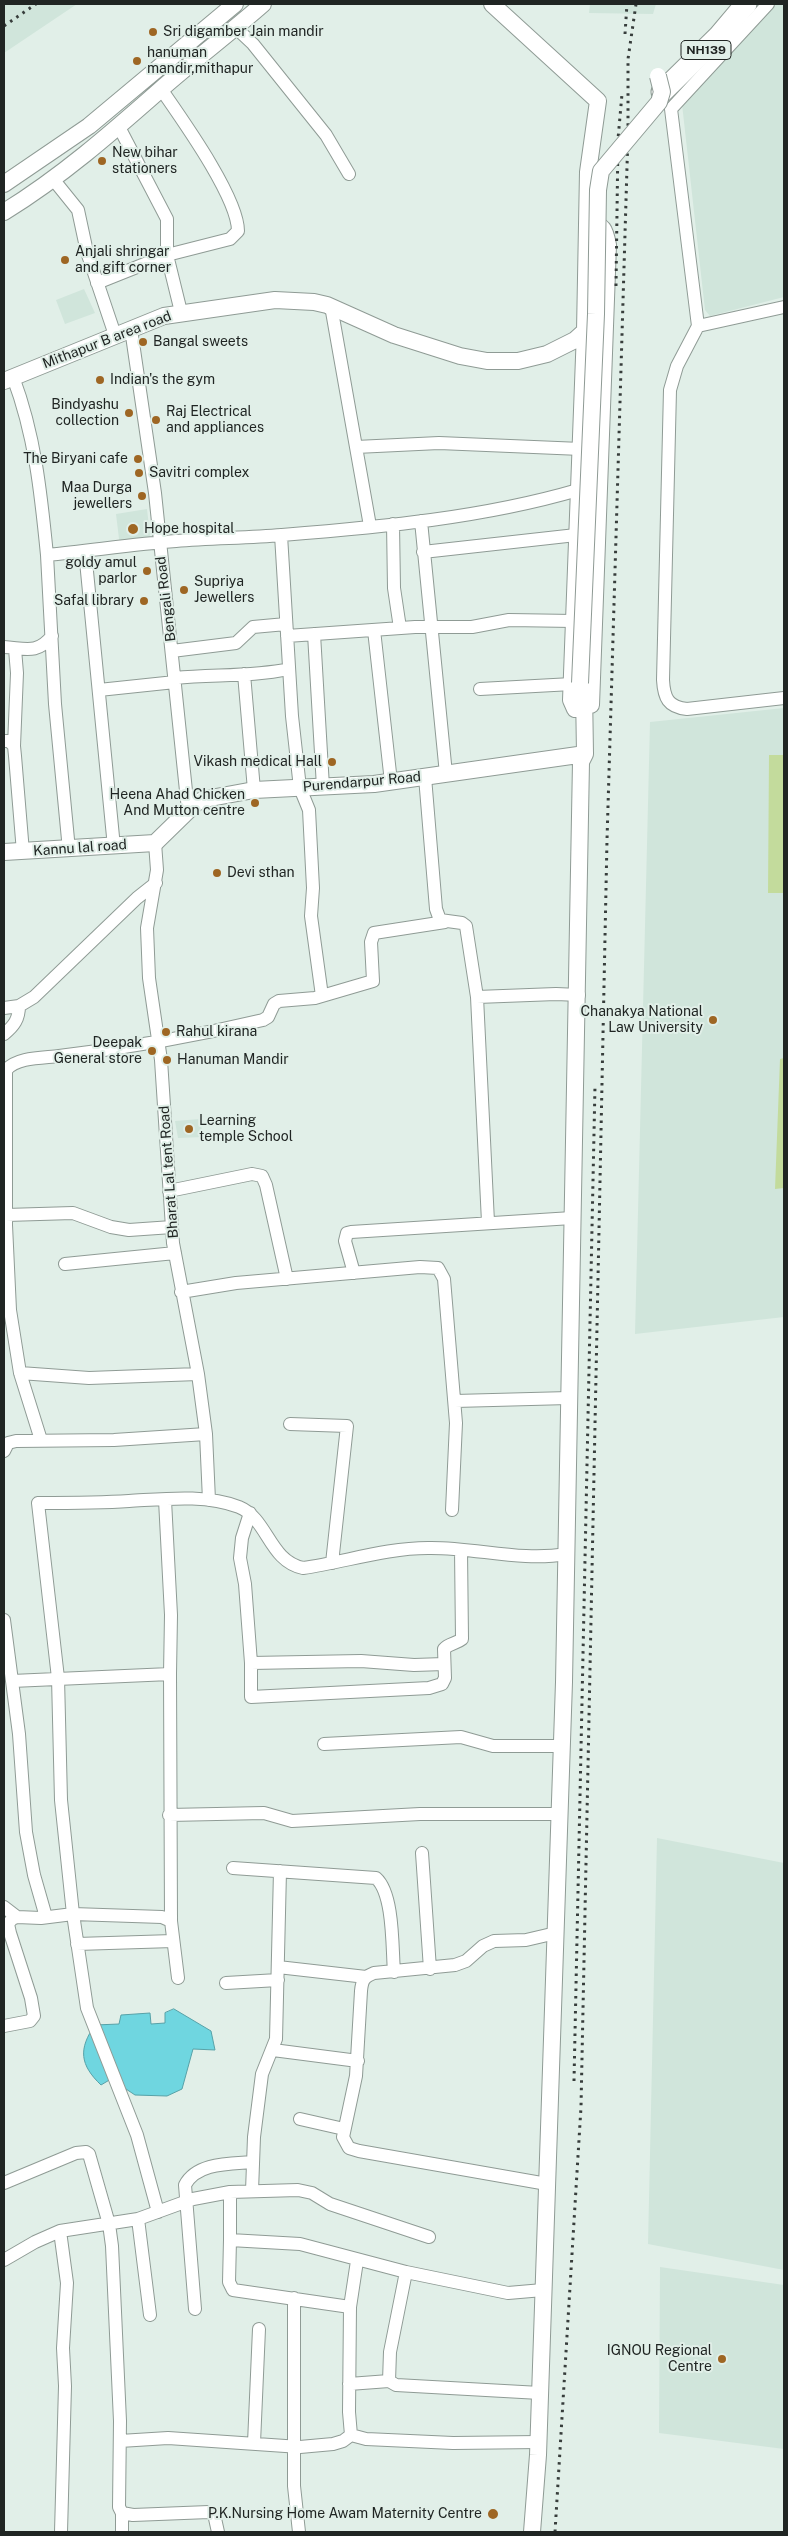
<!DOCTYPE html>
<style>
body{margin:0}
#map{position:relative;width:788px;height:2536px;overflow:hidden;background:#e1efe8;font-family:"Public Sans",sans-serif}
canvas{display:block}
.frame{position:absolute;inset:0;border:5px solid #202523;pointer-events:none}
</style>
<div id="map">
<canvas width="788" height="2536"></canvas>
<div class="frame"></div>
</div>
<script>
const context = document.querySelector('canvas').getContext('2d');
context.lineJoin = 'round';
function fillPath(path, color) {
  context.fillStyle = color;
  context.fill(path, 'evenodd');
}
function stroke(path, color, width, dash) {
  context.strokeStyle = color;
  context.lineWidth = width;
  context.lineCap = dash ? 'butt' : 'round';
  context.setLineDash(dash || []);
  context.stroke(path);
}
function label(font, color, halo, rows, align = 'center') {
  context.font = font + ' "Public Sans",sans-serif';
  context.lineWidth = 4;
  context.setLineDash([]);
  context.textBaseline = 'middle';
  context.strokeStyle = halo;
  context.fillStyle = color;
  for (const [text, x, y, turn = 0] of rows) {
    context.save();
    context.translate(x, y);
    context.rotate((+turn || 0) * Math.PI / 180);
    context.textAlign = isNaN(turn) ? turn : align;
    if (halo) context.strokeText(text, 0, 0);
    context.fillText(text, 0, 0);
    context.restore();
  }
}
fillPath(new Path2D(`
 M4,4H77L4,53Z
 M590,4H656L653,14L589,13Z
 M776,4H784V297L710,316L705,310L682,104Z
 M84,289L95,313L65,324L56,300Z
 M147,509L151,544L120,547L116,514Z
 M784,708V1317L635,1334L650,722Z
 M200,1119L203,1137L178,1138L175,1121Z
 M657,1838L784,1863V2270L648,2244Z
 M660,2267L784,2285V2449L659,2433Z`), '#d0e5db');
fillPath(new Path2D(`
 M769,755H784V893H768Z
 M784,1058V1188L775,1189L780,1059Z`), '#c3db9c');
const water = new Path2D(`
 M174,2009L211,2031L215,2050L193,2049L182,2089L167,2096L135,2095L111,2079L101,2085C80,2065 78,2049 95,2025L119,2024L121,2015L150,2013L151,2024L165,2023V2013Z`);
fillPath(water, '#6fd6e0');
stroke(water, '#57a1a7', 1);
const minor = new Path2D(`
 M768,4L671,109L698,326L677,366L670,390L663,680C664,698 668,707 687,709L784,698
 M236,28L253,44L326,135L349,174
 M119,127L167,219V255L181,312
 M53,179L78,210L87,252L115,335
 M97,283L167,255L230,239L238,231C238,197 181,118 161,89
 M331,306L370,526
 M698,326L784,307
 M131,329L155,493L188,810
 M13,377C35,435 41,494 47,555C90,551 133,544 176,541C211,538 247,538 282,535C381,527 482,518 578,490
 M356,447L439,443L581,449
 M421,521L446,774
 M393,524L394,588L400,628
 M281,535L292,716L300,788L309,810L313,888L311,916L322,996
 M85,551L114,847
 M423,552L576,535
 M47,555L55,704L69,850
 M374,630L391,782
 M314,634L323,787
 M287,636L415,627H472L509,620L574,621
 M4,647C24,648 37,655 52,636
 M172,651L236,643L253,627L286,624
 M244,674L254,790
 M175,678C213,674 251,677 289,669
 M480,689L572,684
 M99,690L175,682
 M4,741H9L14,746L15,756L23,852
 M14,746L17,673L15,649
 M425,777L436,909L440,920L462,923L466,926L477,997L488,1222
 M155,843L157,870L147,928L149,978L161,1060L173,1243L198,1374L206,1434L209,1500
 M477,997L556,994L579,995
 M4,1008L19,1006L34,997L137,898L156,883
 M4,1034C14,1026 19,1019 19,1006
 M169,1191L252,1174L262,1176L266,1185L287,1279
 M6,1215L73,1213L111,1227L129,1230L172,1227
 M65,1264L175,1253
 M354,1273L345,1241L347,1233L351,1232L572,1218
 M181,1292L236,1283L420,1267L438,1268L444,1279L456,1423L452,1510
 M20,1373L89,1378L198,1374
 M455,1401L569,1398
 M290,1424L347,1426L332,1563
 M41,1440L20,1373L10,1310L6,1225V1070C17,1057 43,1058 59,1056C128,1048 196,1036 263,1020L268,1017L274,1004L279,1001L315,998L373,981L371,942L374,933L445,922
 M4,1451L8,1443L16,1441L114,1440L206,1434
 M250,1513L242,1538L240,1558L245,1584L251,1663V1697L429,1688L442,1684L445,1678L444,1649C449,1643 456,1644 462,1639L461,1550
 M4,1620L12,1681L170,1674L171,1615L165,1500
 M251,1663L361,1661L414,1665L444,1664
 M170,1674L171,1921
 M12,1681L19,1734L26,1832L34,1875L46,1917
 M324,1744L461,1737L493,1746H562
 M169,1815L264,1813L292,1821L420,1814H560
 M422,1853L430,1969
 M233,1868L376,1878C394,1894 392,1948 394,1972
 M4,1907L17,1917
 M77,1944L173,1941
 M278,1967L366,1977
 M226,1983L278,1980
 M4,2026L30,2021L34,2016L31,1998L10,1933L8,1924L12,1919L17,1917L41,1918L73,1914L162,1917L171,1921L178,1978
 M273,2050L358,2061
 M300,2119L344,2129
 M4,2183L76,2153L86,2152L89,2154L109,2224L112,2246L120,2421L119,2507L122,2513L133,2515L209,2512L214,2514L218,2532
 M547,2184L359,2151L349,2148L343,2137L356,2076L361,1991C362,1980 364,1977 374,1973L455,1965L466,1961L483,1946L494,1941L526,1940L556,1933
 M252,2191L254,2137L262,2074L276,2039L280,1871
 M230,2192L298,2190L312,2193L330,2204L429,2237
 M158,2212L137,2135L87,2008L73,1914L61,1800L58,1678L38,1503C68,1503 99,1503 129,1501C165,1499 205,1494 239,1507C268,1519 269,1561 303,1568C345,1562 386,1548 428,1548C474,1547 521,1562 566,1554
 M138,2219L193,2199L230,2192V2240L300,2244L406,2272L390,2352L389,2381L396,2385L540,2393
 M60,2231L67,2283L63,2348L65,2386L61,2532
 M230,2240L229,2282L233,2290L350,2307
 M4,2260L35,2242L60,2231L138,2219L150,2315
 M357,2261L350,2307L349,2412L351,2435L366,2439L453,2443L539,2442
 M406,2272L508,2293L543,2290
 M294,2298V2486L299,2532
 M195,2309L185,2185C197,2162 231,2164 253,2162
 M349,2384L389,2381
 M120,2441L168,2438L300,2447L333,2444L343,2441L351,2435
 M254,2443L259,2329
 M122,2532V2513`);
const tertiary = new Path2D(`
 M492,4L598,101L588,172L585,331L571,700L575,709
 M4,184L89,126L235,4
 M4,212C61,177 110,134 160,90C194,60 230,33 263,4
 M588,221C604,226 605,229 608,245L591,705
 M4,381L164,316L275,300L314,302L327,305L394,335L460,356L487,361H518L547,354L575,340L585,331
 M4,852L155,843L196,803L205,799L254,790L374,784L585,754
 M532,2532L538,2455L564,1682L581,762L585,754L584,691L580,683`);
const trunk = new Path2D(`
 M662,92L719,36L746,4`);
stroke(minor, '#8f9b95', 14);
stroke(tertiary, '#8f9b95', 18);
stroke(trunk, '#8f9b95', 23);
stroke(minor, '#fff', 12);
stroke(tertiary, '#fff', 16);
stroke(trunk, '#fff', 21);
stroke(new Path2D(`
 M4,26L36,4
 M625,34L627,4
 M616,286L618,139L622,94
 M574,2081L595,1086
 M555,2532L581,2107L607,840L628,133V59L636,4`), '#373d3b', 3, [2.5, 5]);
const tertiaryBridge = new Path2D(`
 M580,683L596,314L598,190L601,171L659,102L662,92L658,76`);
stroke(tertiaryBridge, '#8f9b95', 18, []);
stroke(tertiaryBridge, '#fff', 16);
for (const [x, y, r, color] of [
 [153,32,5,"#9e6623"],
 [137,61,5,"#9e6623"],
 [102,161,5,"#9e6623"],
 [65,260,5,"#9e6623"],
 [143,342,5,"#9e6623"],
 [100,380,5,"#9e6623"],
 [129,413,5,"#9e6623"],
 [156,420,5,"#9e6623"],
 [138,459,5,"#9e6623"],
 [139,473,5,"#9e6623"],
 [142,496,5,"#9e6623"],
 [133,529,6,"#9e6623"],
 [147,571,5,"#9e6623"],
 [184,590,5,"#9e6623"],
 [144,601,5,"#9e6623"],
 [332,762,5,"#9e6623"],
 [255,803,5,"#9e6623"],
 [217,873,5,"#9e6623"],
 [713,1020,5,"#9e6623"],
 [166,1032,5,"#9e6623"],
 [152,1051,5,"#9e6623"],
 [167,1060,5,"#9e6623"],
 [189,1129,5,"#9e6623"],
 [722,2359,5,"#9e6623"],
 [493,2514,6,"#9e6623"]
]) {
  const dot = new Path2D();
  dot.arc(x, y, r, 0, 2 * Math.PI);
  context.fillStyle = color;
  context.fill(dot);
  stroke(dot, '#e1efe8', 2);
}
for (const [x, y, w] of [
 [706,50,50]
]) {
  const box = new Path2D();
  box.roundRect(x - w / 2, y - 9.5, w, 19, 4);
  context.fillStyle = '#e1efe8';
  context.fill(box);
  stroke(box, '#202523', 1);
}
label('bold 12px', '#202523', null, [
 ["NH139",706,50]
]);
label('14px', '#202523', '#e1efe8', [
 ["Sri digamber Jain mandir",163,32],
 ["hanuman",147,53],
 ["mandir,mithapur",147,69],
 ["New bihar",112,153],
 ["stationers",112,169],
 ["Anjali shringar",75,252],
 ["and gift corner",75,268],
 ["Bangal sweets",153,342],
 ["Indian's the gym",110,380],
 ["Bindyashu",119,405,"right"],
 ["collection",119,421,"right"],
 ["Raj Electrical",166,412],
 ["and appliances",166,428],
 ["The Biryani cafe",128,459,"right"],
 ["Savitri complex",149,473],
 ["Maa Durga",132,488,"right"],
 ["jewellers",132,504,"right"],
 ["Hope hospital",144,529],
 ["goldy amul",137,563,"right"],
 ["parlor",137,579,"right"],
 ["Supriya",194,582],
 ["Jewellers",194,598],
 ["Safal library",134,601,"right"],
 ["Vikash medical Hall",322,762,"right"],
 ["Heena Ahad Chicken",245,795,"right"],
 ["And Mutton centre",245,811,"right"],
 ["Devi sthan",227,873],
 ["Chanakya National",703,1012,"right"],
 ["Law University",703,1028,"right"],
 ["Rahul kirana",176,1032],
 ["Deepak",142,1043,"right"],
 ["General store",142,1059,"right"],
 ["Hanuman Mandir",177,1060],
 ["Learning",199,1121],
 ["temple School",199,1137],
 ["IGNOU Regional",712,2351,"right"],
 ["Centre",712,2367,"right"],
 ["P.K.Nursing Home Awam Maternity Centre",482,2514,"right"]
], 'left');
label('14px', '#202523', '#e1efe8', [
 ["Mithapur B area road",107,340,-21],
 ["Bengali Road",166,599,-97],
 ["Purendarpur Road",362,782,-5],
 ["Kannu lal road",80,848,-4],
 ["Bharat Lal tent Road",169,1172,-94]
]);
</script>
